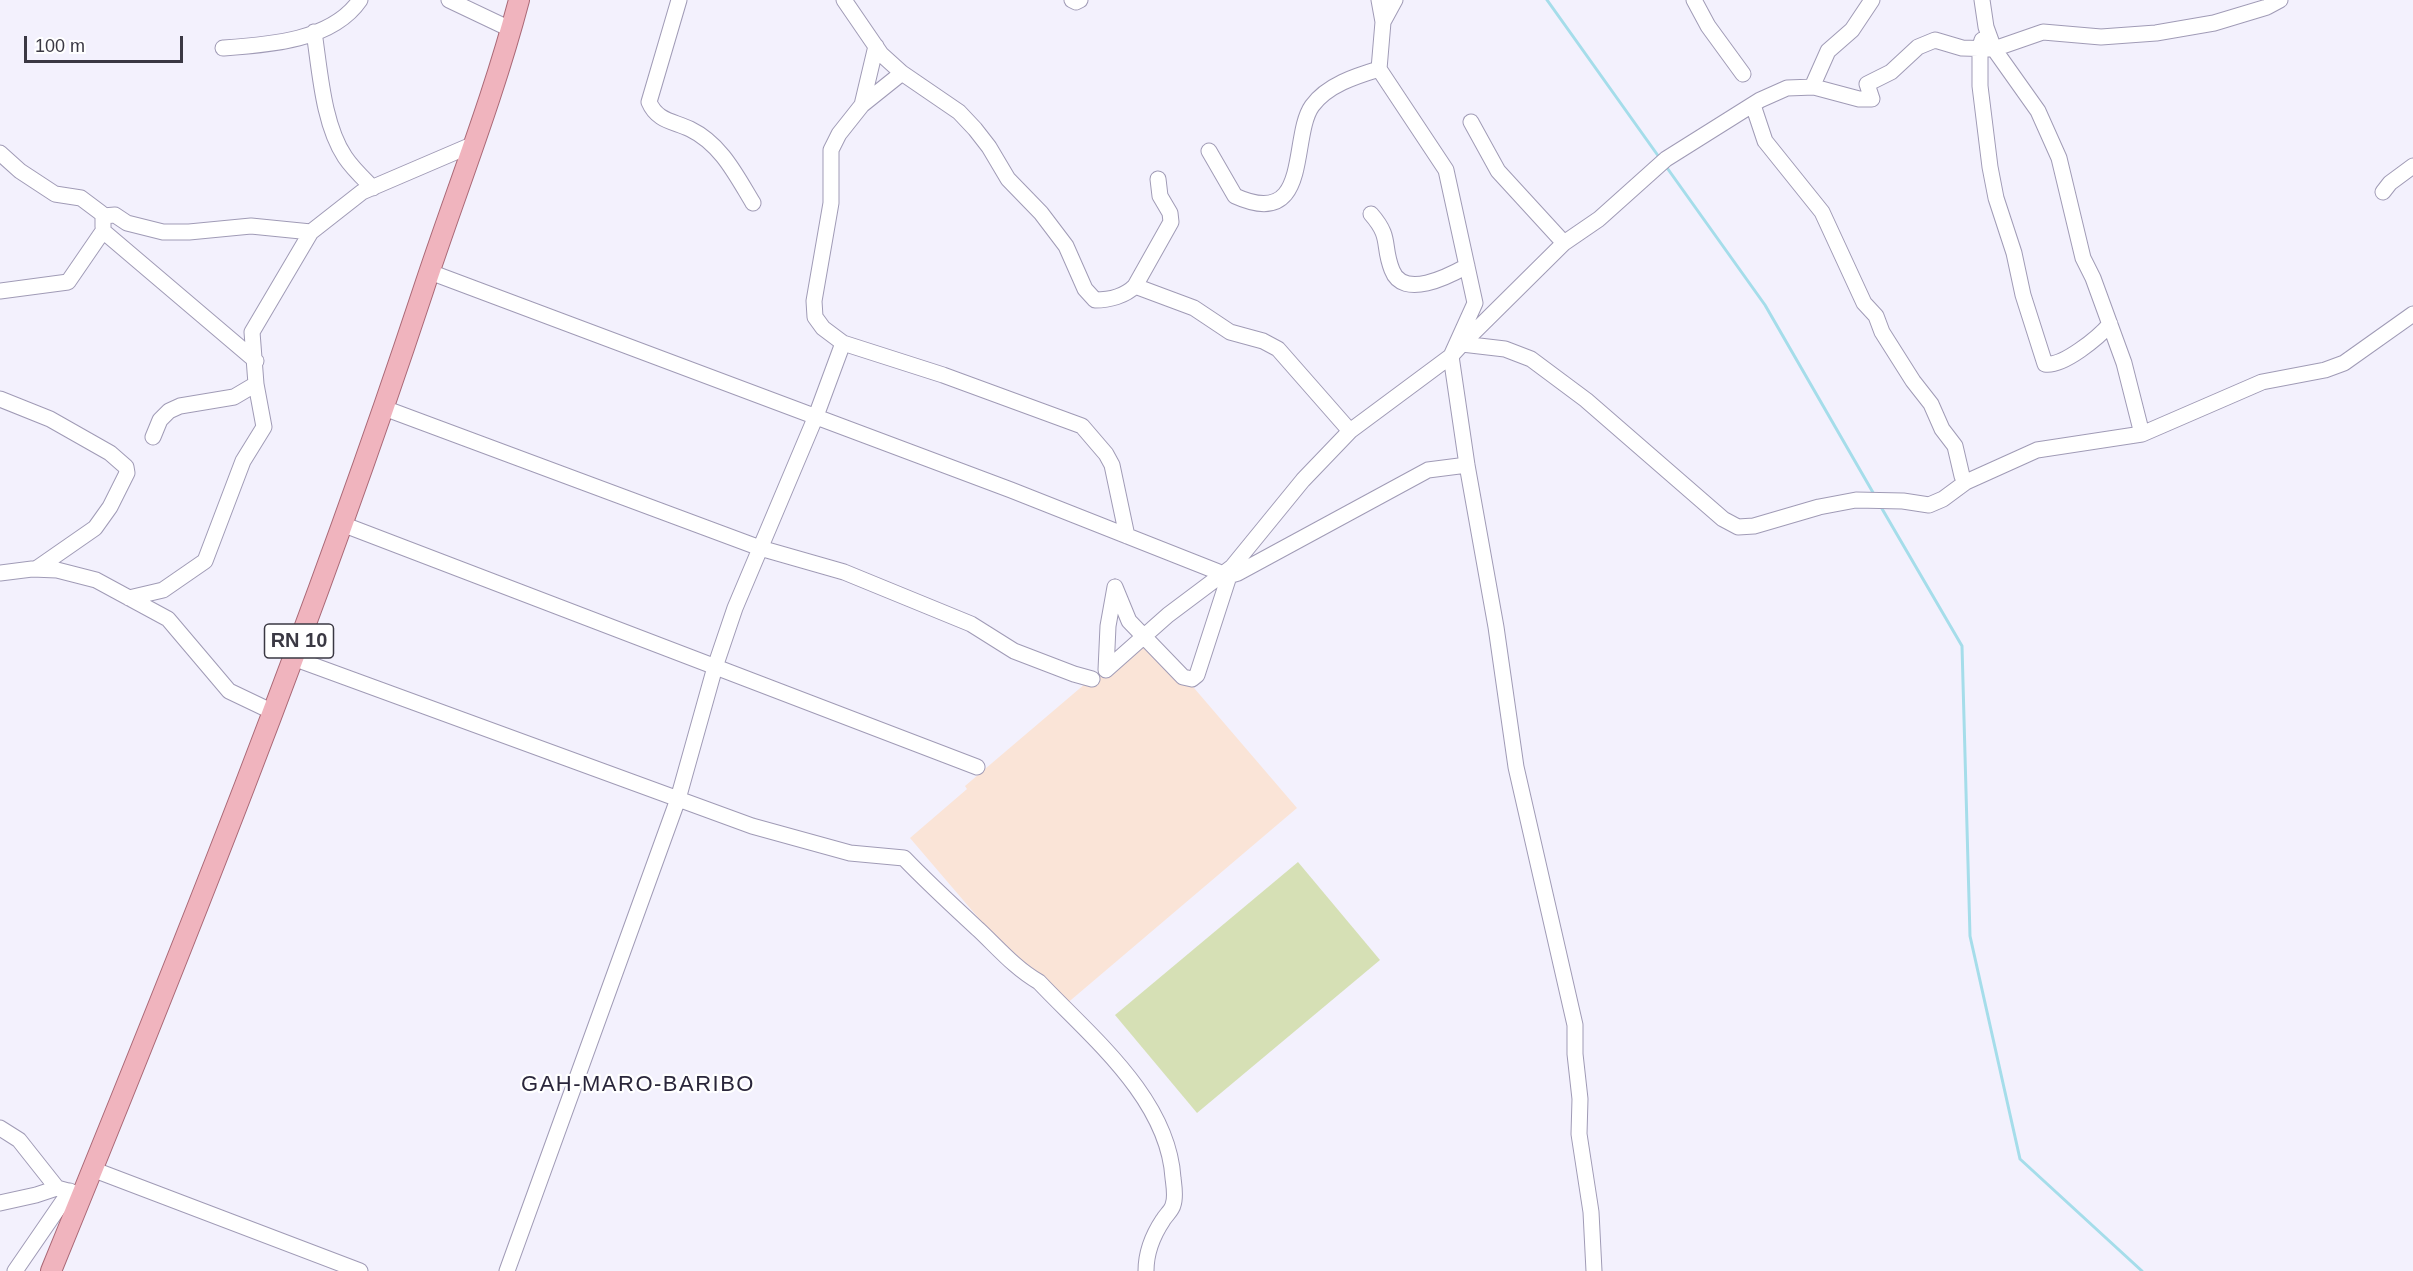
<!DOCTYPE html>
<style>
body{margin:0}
#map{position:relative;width:2413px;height:1271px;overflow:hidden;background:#f3f1fd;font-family:Helvetica,sans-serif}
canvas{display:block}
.scale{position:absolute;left:24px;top:36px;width:159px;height:27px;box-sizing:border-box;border:3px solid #3a3843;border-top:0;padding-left:8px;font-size:18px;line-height:21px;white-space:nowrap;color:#3a3843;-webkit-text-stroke:4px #fff;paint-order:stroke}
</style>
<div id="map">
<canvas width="2413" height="1271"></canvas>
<div class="scale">100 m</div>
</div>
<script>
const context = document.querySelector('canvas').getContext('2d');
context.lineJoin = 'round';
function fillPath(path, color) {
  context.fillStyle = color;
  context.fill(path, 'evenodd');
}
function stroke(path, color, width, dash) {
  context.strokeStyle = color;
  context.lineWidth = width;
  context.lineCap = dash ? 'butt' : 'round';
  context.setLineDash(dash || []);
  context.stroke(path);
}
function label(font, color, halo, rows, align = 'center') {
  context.font = font + ' Helvetica,sans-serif';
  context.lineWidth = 4.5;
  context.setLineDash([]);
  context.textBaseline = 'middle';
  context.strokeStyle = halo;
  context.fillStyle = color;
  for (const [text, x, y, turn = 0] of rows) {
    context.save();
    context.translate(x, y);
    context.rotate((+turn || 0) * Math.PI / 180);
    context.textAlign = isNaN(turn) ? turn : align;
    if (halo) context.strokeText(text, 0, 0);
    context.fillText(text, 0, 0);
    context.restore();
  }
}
fillPath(new Path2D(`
 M1146,632L1297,808L1058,1011L910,838L967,789L965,786Z`), '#fae4d7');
fillPath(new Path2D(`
 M1298,862L1380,960L1197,1113L1115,1015Z`), '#d6e0b5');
stroke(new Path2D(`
 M1547,0L1659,157
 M1665,165L1765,305L1875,496
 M1881,507L1962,646L1970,936L2020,1159L2142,1271`), '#a5ddea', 3);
const minor = new Path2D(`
 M449,0L510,29
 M679,0L649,102C657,121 673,121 690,129C721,144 736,175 753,203
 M844,0L881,54L902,73L959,112L975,129L989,147L1008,179L1041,213L1066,246L1085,289L1095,300C1109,300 1125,296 1135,286L1171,222L1170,213L1160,196L1158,179
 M1072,0L1076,2L1080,0
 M1379,0L1383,22
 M1395,0L1383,22L1379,69L1446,170L1475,303L1451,356L1467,465L1496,627L1516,767L1575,1025V1054L1580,1099L1579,1134L1591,1212L1594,1271
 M1694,0L1708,26L1743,74
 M1982,0L1986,27L1994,49L2038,111L2059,158L2083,258L2093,278L2124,363L2142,434
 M314,32C320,71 323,124 345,157C353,169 363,178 373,188
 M1982,40L1980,48V86L1990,167L1996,198L2014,253L2023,295L2045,364C2063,367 2099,337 2110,324
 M876,46L862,105L839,134L831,150V203L814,301L815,317L823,328L843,343L943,375L1082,426L1106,454L1112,465L1127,536
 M223,48C268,45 332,41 360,0
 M1812,87L1828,51L1852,30L1872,0
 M862,105L902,73
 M1753,105L1765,141L1822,212L1864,303L1876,316L1882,332L1913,381L1931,404L1942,429L1955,446L1962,476L1966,482
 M1471,122L1498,171L1564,243
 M1209,151L1235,196C1312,231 1290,137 1312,106C1327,85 1356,76 1379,69
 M0,153L20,171L55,194L81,198L101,213L103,216V227
 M2383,192L2390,183L2413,166
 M1371,214C1392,238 1382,245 1392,270C1403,300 1449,276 1467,266
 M103,216L115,215L127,223L163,232H189L251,226L311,232
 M430,272L1011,490L1221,573
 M1135,286L1194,308L1230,332L1263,341L1278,349L1350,431
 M0,291L68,282L103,231L256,361
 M1462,344L1564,243L1599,219L1666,159L1760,100L1787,88L1814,87L1859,99H1872L1867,84L1891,72L1918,47L1935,40L1962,48L1994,49L2043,32L2101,37L2156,33L2214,23L2267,7L2280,0
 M0,399L50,419L110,453L126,467L127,473L110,507L95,528L36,569
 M384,408L760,548L844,572L971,624L1014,651L1074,674L1092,679
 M153,437L160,420L169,411L180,406L234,397L256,384
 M342,524L977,767
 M0,573L32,569L57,570L96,580L168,619L229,691L273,712
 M1228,576L1238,573L1428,470L1467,465
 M1115,587L1129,621L1183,677L1192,679L1197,675L1232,567
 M129,598L163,590L205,561L243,461L264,427L256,384L252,332L311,232L362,192L474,144
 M293,658L752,826L850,853L904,858C928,883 953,906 979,930C998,948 1016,969 1039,982C1090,1036 1168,1098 1173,1178C1174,1186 1176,1197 1173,1205C1172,1210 1166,1215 1163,1220C1153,1235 1146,1252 1146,1271
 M1106,670L1168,615L1232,567L1303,480L1350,431L1451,356L1462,344L1505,349L1531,359L1586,400L1723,519L1738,527L1754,526L1819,507L1856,500L1903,501L1929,505L1943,499L1966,482L2037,450L2142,434L2262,382L2325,370L2344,363L2413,314
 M1106,670L1108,626L1115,587
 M0,1128L19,1140L57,1188
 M92,1169L360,1271
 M0,1203L36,1195L57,1188L79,1194
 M15,1271L70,1191
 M507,1271L678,799L715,667L735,608L816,416L843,343`);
const major = new Path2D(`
 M51,1271C183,948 313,623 423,291C455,194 493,99 519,0`);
stroke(minor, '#a09bb6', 17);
stroke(major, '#aa6876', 22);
stroke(minor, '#fff', 15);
stroke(major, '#f0b4be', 20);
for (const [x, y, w] of [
 [299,641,69]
]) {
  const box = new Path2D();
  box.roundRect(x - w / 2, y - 17, w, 34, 4.5);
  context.fillStyle = '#fff';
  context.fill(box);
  stroke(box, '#3a3843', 1.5);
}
label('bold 20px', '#3a3843', null, [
 ["RN 10",299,641]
]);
context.letterSpacing = '1.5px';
label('22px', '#2a263b', '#fff', [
 ["GAH-MARO-BARIBO",638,1085]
]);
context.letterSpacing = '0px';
</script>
